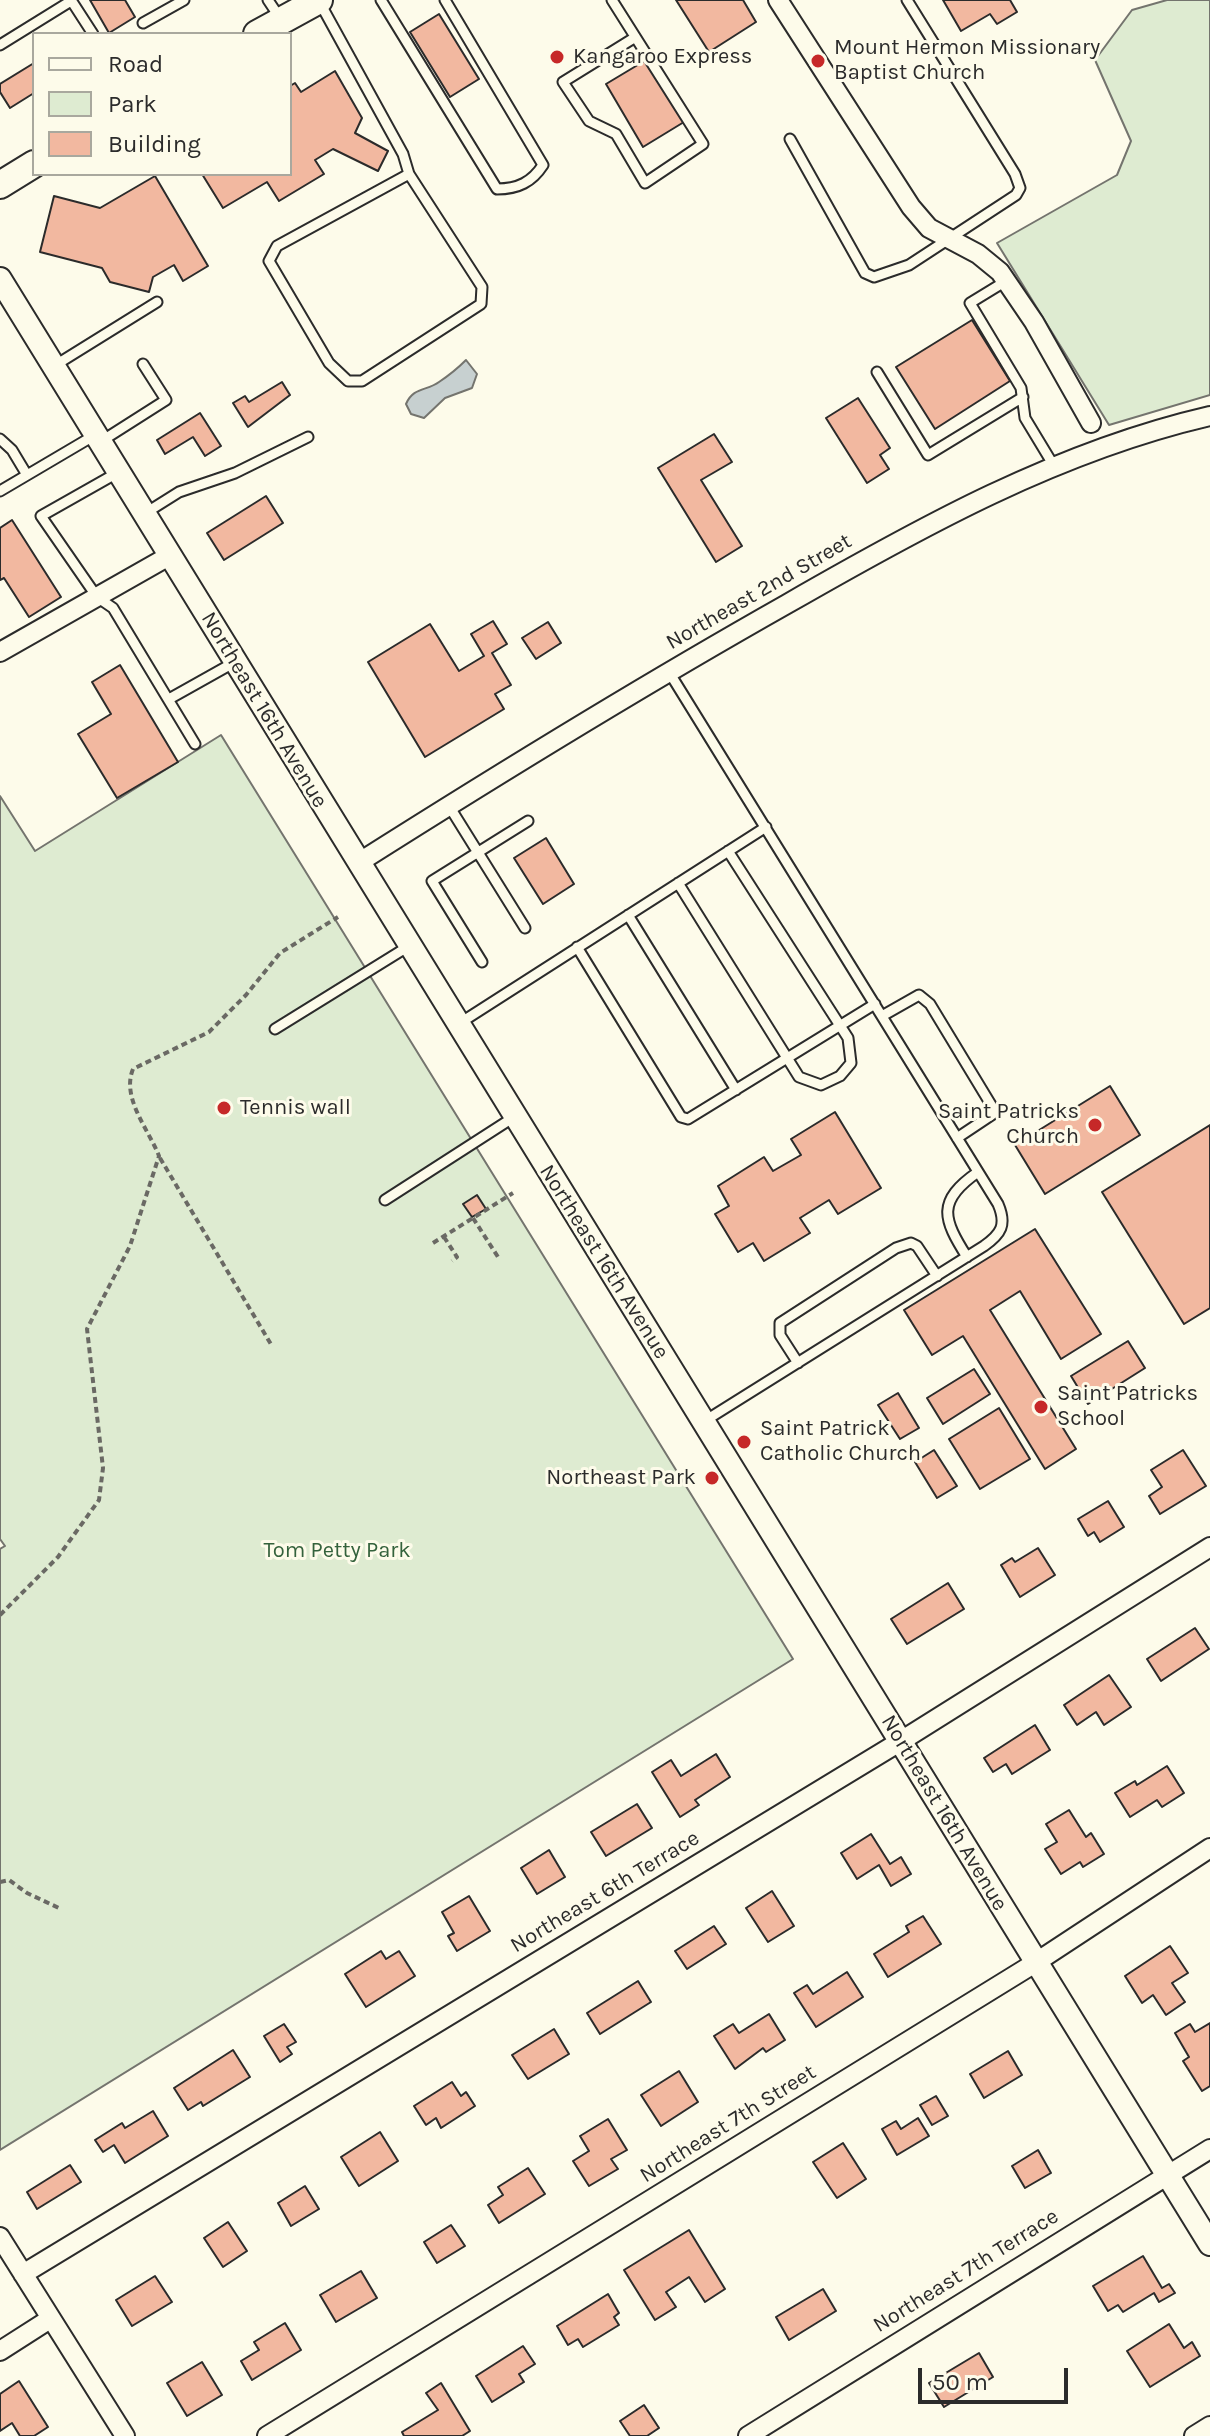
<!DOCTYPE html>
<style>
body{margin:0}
#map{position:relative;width:1210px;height:2436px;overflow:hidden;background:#fdfbea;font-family:Karla,sans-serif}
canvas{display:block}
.legend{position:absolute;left:32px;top:32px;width:260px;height:144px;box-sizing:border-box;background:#fdfbea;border:2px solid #a9a89e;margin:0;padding:10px 14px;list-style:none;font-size:24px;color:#2b2b2b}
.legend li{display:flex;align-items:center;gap:16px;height:40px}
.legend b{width:40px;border:2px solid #a9a89e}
.scale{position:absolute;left:918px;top:2368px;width:150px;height:36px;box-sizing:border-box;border:4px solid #2b2b2b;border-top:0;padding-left:10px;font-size:24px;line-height:28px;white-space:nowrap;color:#2b2b2b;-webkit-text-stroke:6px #fdfbea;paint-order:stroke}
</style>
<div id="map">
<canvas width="1210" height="2436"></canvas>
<ul class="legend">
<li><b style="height:10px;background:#fdfbea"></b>Road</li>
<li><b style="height:22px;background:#deebd1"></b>Park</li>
<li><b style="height:22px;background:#f2b8a0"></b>Building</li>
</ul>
<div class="scale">50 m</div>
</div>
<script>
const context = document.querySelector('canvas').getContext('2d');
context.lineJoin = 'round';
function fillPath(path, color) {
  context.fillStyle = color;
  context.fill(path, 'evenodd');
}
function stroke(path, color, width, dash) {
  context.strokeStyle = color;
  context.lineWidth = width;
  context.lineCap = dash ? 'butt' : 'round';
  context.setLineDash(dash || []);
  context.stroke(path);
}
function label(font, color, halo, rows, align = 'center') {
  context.font = font + ' Karla,sans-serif';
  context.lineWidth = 6;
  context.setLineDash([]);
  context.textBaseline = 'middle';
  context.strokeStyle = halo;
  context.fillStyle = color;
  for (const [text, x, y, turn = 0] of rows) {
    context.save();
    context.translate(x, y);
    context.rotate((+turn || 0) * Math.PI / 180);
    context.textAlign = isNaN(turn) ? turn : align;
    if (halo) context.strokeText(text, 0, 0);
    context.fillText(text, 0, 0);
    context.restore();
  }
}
const green = new Path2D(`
 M1167,0H1210V395L1109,425L997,243L1117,175L1131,141L1095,60L1132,10Z
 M221,735L793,1659L0,2150V1549L5,1546L0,1539V796L35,851Z`);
fillPath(green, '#deebd1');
stroke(green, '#74746e', 2);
const water = new Path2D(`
 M466,360L477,374L472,388L445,398L424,418L411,414L406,404C413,387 427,391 439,382C448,376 459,367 466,360Z`);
fillPath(water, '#c7d0d0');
stroke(water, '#74746e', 2);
const building = new Path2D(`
 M90,0H125L135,17L109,33Z
 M676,0H743L756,22L709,52Z
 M943,0H1010L1017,12L997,24L990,14L961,31Z
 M439,14L479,79L450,97L410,32Z
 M646,60L684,122L643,147L606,84Z
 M34,63V93L10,108L0,92V84Z
 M335,71L362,118L355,133L388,151L378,171L333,149L315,160L324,174L279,201L267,182L223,208L202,174H290V86L295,83L301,92Z
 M155,176L208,266L183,281L174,265L153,277L149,292L110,282L102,268L40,252L54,196L100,208Z
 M972,320L1010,381L935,429L896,367Z
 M282,382L290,395L248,427L233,403L245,396L249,402Z
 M858,398L890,448L880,455L889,469L867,483L826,418Z
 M200,413L221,446L205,456L193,437L165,454L157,440Z
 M714,434L732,462L701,480L742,546L716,562L658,468Z
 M266,496L283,523L224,560L207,533Z
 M12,520L61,597L29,617L4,578L0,580V528Z
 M493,621L507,644L492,653L511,685L495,694L504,709L425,757L368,662L430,624L459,671L484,656L471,634Z
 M548,622L561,643L536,659L522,638Z
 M120,665L178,762L117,798L78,734L111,714L92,682Z
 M546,838L574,884L543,904L514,858Z
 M1110,1086L1140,1135L1045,1194L1015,1145Z
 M835,1112L881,1188L838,1214L829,1200L800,1218L810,1233L764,1261L753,1243L738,1252L715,1214L729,1206L718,1186L764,1157L773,1171L801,1155L791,1139Z
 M1210,1125V1308L1184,1324L1102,1192Z
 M477,1195L486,1209L472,1217L463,1204Z
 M1035,1229L1101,1334L1061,1359L1020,1291L990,1310L1076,1449L1045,1469L963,1336L932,1355L904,1310Z
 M1128,1341L1145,1368L1088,1404L1071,1376Z
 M974,1369L990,1394L943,1424L927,1398Z
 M898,1393L919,1428L900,1439L878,1405Z
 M999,1408L1030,1459L980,1489L949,1439Z
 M934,1450L957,1486L937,1498L915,1462Z
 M1183,1450L1206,1486L1160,1514L1149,1496L1162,1487L1151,1470Z
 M1108,1501L1124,1527L1100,1542L1094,1532L1088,1536L1078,1519Z
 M1038,1548L1055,1575L1020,1597L1001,1565L1012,1558L1015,1562Z
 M948,1583L964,1609L907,1644L891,1619Z
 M1195,1628L1209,1649L1161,1681L1147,1659Z
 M1109,1675L1131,1707L1104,1725L1096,1712L1077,1725L1064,1705Z
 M1035,1725L1050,1750L1012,1774L1006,1764L993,1772L984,1758Z
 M716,1754L730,1777L695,1800L699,1805L680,1817L652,1772L671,1760L681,1776Z
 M1167,1766L1184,1793L1162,1807L1157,1800L1130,1817L1115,1793L1135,1781L1137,1785Z
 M637,1804L652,1828L606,1856L591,1832Z
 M1069,1810L1086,1837L1091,1833L1104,1854L1083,1867L1080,1862L1061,1874L1045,1849L1057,1842L1046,1824Z
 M871,1834L890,1864L901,1857L911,1874L891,1886L879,1865L857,1879L841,1853Z
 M549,1850L565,1877L537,1894L521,1868Z
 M772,1891L794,1926L768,1942L746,1908Z
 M469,1896L490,1931L457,1951L448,1936L454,1933L442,1912Z
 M923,1916L941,1944L888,1977L874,1954L909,1932L906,1926Z
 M714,1926L726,1944L687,1969L675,1951Z
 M1170,1946L1188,1973L1172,1983L1185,2002L1166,2015L1153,1995L1142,2003L1125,1976Z
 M381,1951L386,1959L399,1951L415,1976L366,2007L345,1974Z
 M847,1972L863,1997L816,2027L794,1993L807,1985L813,1994Z
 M638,1981L651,2002L600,2034L587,2013Z
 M769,2014L785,2040L766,2052L763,2048L735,2069L714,2036L733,2024L739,2033Z
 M1210,2023V2086L1202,2091L1183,2061L1189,2057L1175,2033L1190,2024L1195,2032Z
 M284,2024L296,2042L287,2047L292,2054L280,2062L264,2036Z
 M554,2029L569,2054L528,2079L512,2055Z
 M233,2050L250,2077L203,2106L201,2102L188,2110L174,2088Z
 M1008,2051L1022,2075L984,2098L970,2074Z
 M679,2071L698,2102L661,2126L641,2095Z
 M452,2082L461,2096L466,2092L475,2106L441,2128L436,2118L426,2125L414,2106Z
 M936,2096L948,2116L932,2125L920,2105Z
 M153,2111L168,2136L125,2163L114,2145L103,2152L95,2140L122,2123L125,2128Z
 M918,2118L929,2136L897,2155L882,2129L896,2121L901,2129Z
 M608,2119L627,2150L611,2159L618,2169L589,2186L573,2161L589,2151L580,2136Z
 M380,2132L398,2161L359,2186L341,2157Z
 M843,2143L866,2179L837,2198L813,2162Z
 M1038,2150L1051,2173L1025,2188L1012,2166Z
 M70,2165L81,2182L37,2209L27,2192Z
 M528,2168L545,2194L499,2223L488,2205L503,2195L498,2187Z
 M305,2186L319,2209L291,2226L278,2203Z
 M228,2222L247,2251L223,2267L204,2238Z
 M451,2225L465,2246L437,2263L424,2242Z
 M689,2230L725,2289L705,2302L689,2277L666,2292L676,2307L655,2320L624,2270Z
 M1143,2256L1162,2288L1169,2284L1175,2293L1159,2302L1154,2293L1123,2312L1118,2305L1108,2311L1093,2286Z
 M361,2271L377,2298L336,2322L320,2295Z
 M155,2276L172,2302L132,2326L116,2300Z
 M823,2289L836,2311L789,2340L776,2317Z
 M608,2294L619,2313L614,2317L619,2325L583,2347L578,2339L568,2345L557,2326Z
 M285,2323L301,2350L252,2380L241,2361L259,2350L254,2342Z
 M1169,2324L1184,2348L1192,2342L1200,2356L1150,2387L1127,2351Z
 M523,2346L535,2364L519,2374L524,2382L492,2402L476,2376Z
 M979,2353L993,2377L944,2407L929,2383Z
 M202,2362L222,2395L187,2416L167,2383Z
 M19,2381L48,2427L34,2436H20L12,2423L0,2431V2394Z
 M441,2383L470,2431L462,2436H404L402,2432L438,2410L426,2393Z
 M644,2405L659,2428L647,2436H630L620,2421Z`);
fillPath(building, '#f2b8a0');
stroke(building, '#2b2b2b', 2);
const service = new Path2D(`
 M71,0L93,34
 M268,0L280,18
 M381,0L497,189C518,189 532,182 543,165L445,0
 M612,0L703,144L645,183L616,134L589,121L563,82L634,38
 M320,3L403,154L409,174L482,287L481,304L362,381H348L329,363L269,261L277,246L409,174
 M143,23L184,0
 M0,45L71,1
 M790,139L865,273L874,277L909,265L1016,195L1020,188L1015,174L907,0
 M1006,281L970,303L1021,388L1025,418L1054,466
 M54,366L157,302
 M877,372L928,455L1023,397
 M0,439L12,450L27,475
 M100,442L166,400L143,364
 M117,473L41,516L97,597L113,608L195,744
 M0,491L95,435
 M144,514L179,492L235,473L308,437
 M669,672L998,1204C1007,1225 1001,1234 984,1246L703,1422
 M169,699L235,662
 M449,806L525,928
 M678,883L799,1077L821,1085L840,1076L851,1063L848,1038L728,851
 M628,915L736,1090
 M577,947L681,1117L688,1119L875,1004
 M482,962L432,881L528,821
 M882,1016L919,995L930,1004L993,1108V1114L957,1138
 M460,1023L766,827
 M275,1029L409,946
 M385,1200L514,1117
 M967,1257C943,1219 936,1201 978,1172
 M798,1363L780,1335V1323L896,1248L911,1243L917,1246L937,1276`);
const minor = new Path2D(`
 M778,0L911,207L929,228L978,254L1000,272L1034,322L1091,423
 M0,652L169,556
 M358,863C500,773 640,687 787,604C921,527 1058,451 1210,416
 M0,2237L125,2436
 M23,2274L901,1741L1210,1547
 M0,2351L50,2319
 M267,2436L1035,1963L1210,1848
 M748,2436L1210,2149
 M1194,2436L1210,2426`);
const tertiary = new Path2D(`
 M0,279L1210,2244`);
const secondary = new Path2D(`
 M257,34L319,0
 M0,185L34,164`);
stroke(service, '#2b2b2b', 13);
stroke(minor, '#2b2b2b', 22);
stroke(tertiary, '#2b2b2b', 26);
stroke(secondary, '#2b2b2b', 30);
stroke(new Path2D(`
 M160,1158L272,1346
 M473,1218L498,1257
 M444,1237L457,1257L452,1261
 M433,1243L513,1193
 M0,1615L58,1557L99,1500L103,1468L87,1329L130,1246L159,1156C149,1130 121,1098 133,1069L209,1032L246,995L280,953L338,917
 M0,1882L9,1880L27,1893L61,1909`), '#6a6964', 4, [6, 4]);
stroke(service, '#fdfbea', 9);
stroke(minor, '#fdfbea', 18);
stroke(tertiary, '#fdfbea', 22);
stroke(secondary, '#fdfbea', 26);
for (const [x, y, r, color] of [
 [557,57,8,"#c62828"],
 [818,61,8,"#c62828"],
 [224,1108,8,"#c62828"],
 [1095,1125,8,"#c62828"],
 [1041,1407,8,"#c62828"],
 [744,1442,8,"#c62828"],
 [712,1478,8,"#c62828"]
]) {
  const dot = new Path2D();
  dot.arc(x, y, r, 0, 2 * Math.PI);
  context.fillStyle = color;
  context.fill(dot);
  stroke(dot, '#fdfbea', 3);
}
label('22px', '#2b2b2b', '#fdfbea', [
 ["Mount Hermon Missionary",834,48],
 ["Baptist Church",834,73],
 ["Kangaroo Express",573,57],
 ["Tennis wall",240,1108],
 ["Saint Patricks",1079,1112,"right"],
 ["Church",1079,1137,"right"],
 ["Saint Patricks",1057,1394],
 ["School",1057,1419],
 ["Saint Patrick",760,1429],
 ["Catholic Church",760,1454],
 ["Northeast Park",696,1478,"right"]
], 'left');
label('22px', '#2b2b2b', '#fdfbea', [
 ["Northeast 2nd Street",759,592,-30],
 ["Northeast 16th Avenue",264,710,59],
 ["Northeast 16th Avenue",604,1262,58],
 ["Northeast 16th Avenue",944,1813,59],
 ["Northeast 6th Terrace",605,1892,-31],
 ["Northeast 7th Street",728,2124,-32],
 ["Northeast 7th Terrace",966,2271,-32]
]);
label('22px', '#34623c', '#fdfbea', [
 ["Tom Petty Park",337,1551]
]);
</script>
